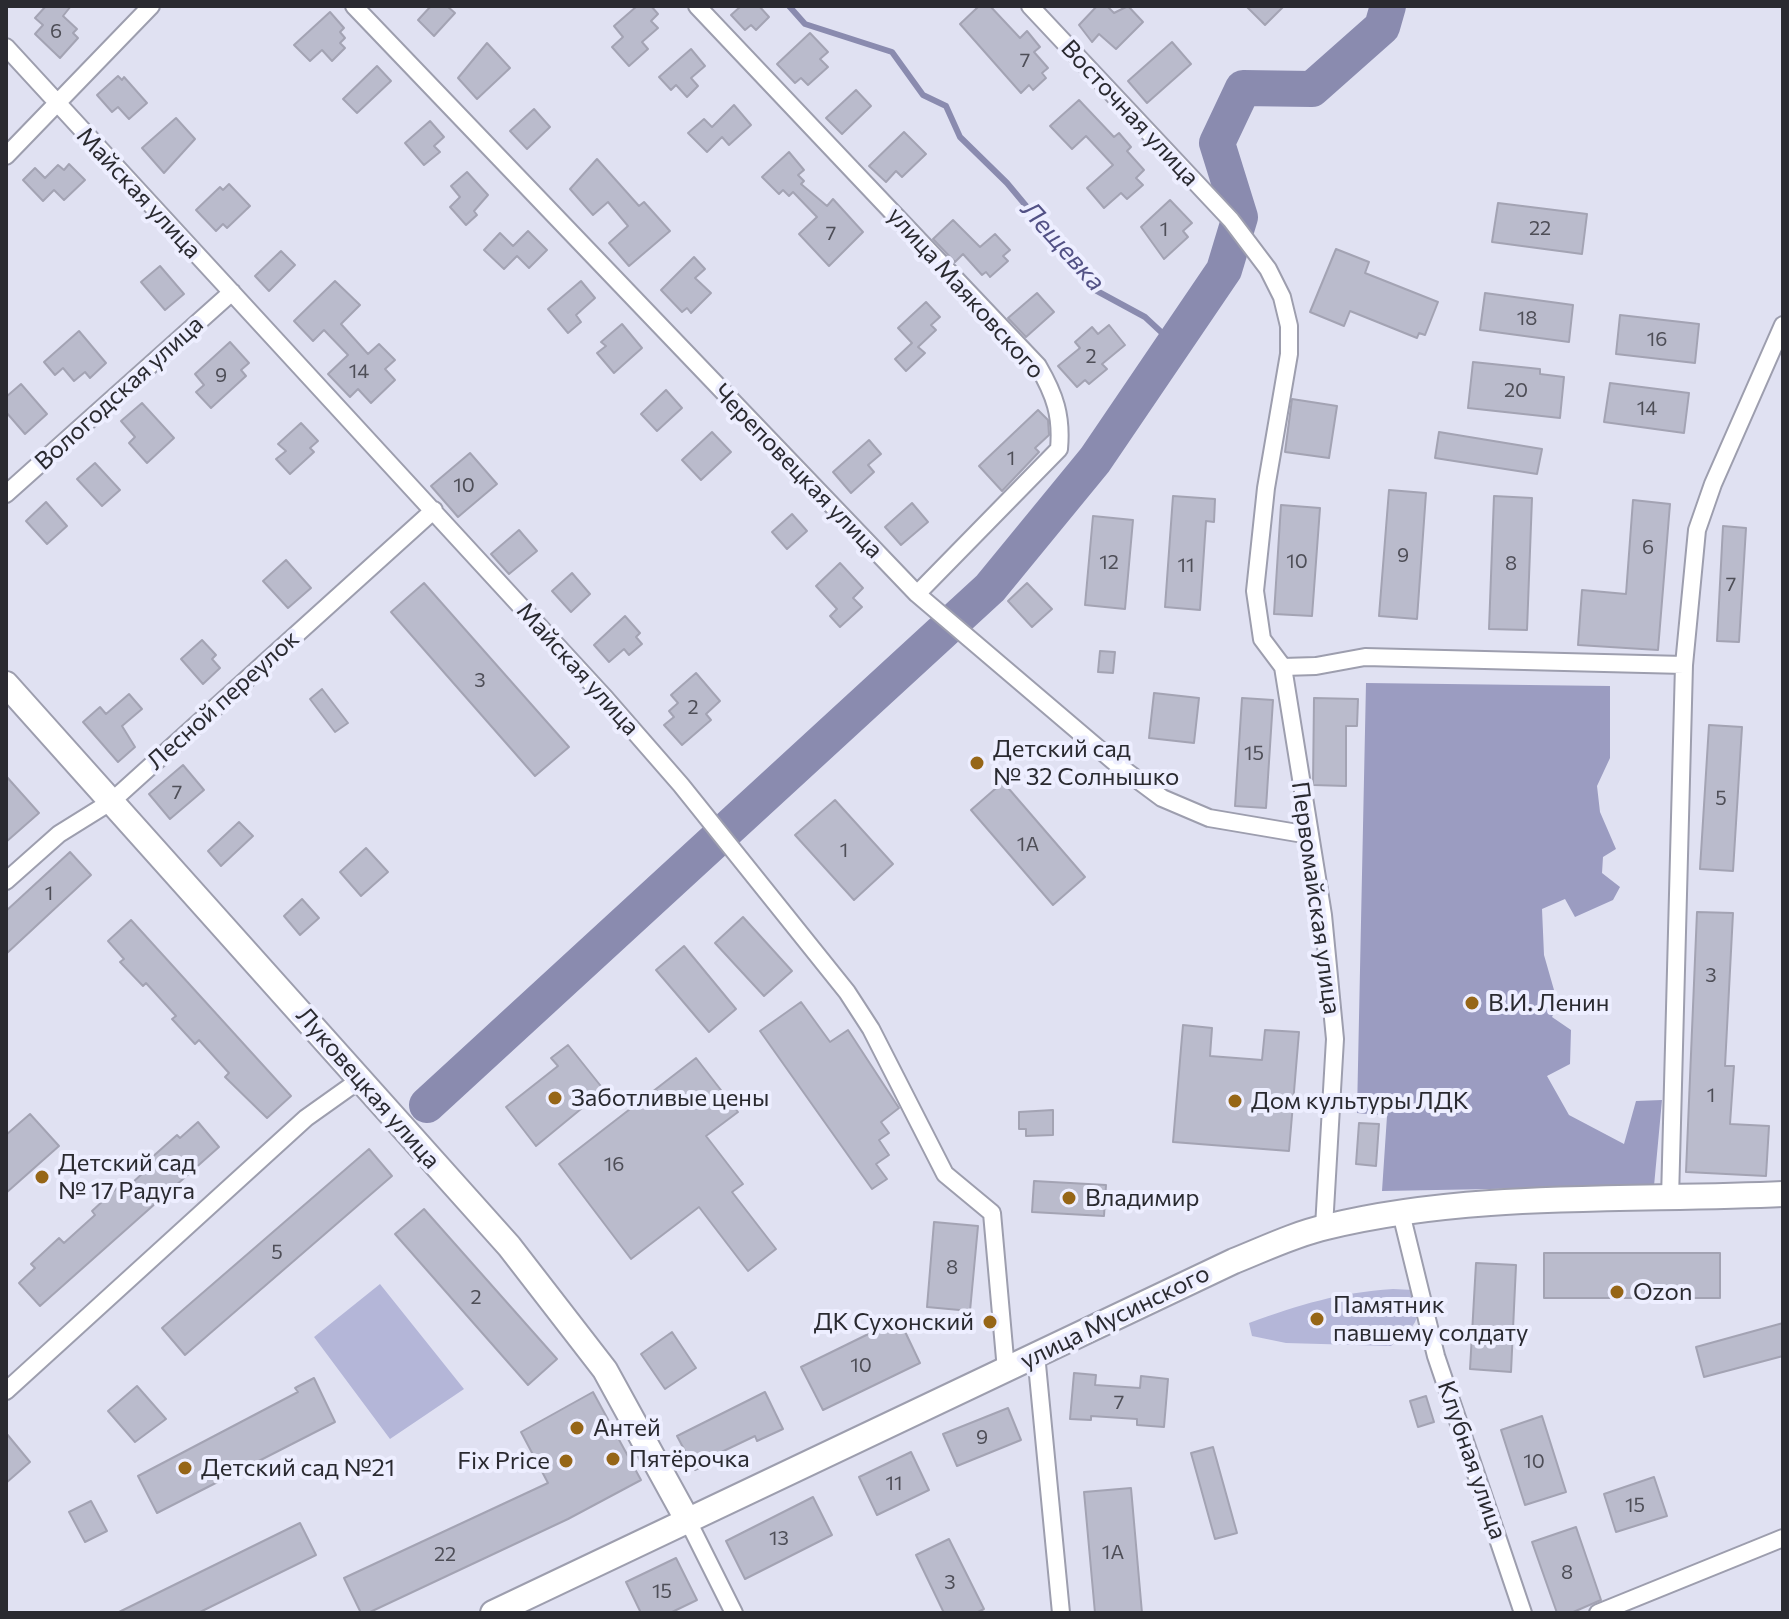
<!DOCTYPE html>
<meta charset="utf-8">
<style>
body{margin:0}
#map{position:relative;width:1789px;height:1619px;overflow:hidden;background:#e0e1f2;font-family:Commissioner,sans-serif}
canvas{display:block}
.frame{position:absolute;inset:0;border:8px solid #2a2a30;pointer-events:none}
</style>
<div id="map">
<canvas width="1789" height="1619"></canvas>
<div class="frame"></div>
</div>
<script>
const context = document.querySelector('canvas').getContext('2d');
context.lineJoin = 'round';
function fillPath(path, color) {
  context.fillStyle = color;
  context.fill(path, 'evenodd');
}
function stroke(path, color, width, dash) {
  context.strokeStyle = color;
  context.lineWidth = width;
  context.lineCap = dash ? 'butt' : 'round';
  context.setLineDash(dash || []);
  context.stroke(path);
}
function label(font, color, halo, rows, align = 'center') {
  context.font = font + ' Commissioner,sans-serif';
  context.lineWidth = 8;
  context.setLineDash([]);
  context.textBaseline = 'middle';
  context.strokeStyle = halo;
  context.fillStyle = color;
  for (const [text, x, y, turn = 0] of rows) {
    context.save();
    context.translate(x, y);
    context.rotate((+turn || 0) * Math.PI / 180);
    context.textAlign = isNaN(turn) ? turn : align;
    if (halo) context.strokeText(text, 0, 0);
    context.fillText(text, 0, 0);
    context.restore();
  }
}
fillPath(new Path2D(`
 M380,1284L464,1389L390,1439L314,1337Z
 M1393,1289L1414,1290C1422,1324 1416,1324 1391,1346L1286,1343L1252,1336L1249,1323C1301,1304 1338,1293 1393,1289Z`), '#b4b6d8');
fillPath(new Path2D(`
 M1366,683L1610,686V758L1597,786L1600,812L1616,849L1603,857L1602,873L1620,887L1613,900L1575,917L1565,899L1542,909L1544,955L1558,1004L1552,1017L1571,1030L1570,1064L1547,1076L1569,1115L1624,1144L1636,1101L1662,1100L1654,1186L1382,1191L1387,1116L1357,1113Z`), '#9b9cc1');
stroke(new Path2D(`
 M789,6L805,24L892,52L923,95L946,106L960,137L1007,183L1097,291L1145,317L1174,344`), '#8a8baf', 6);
stroke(new Path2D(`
 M427,1105L990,588L1095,460L1224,270L1240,217L1217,143L1243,88L1312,89L1382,27L1388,6`), '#8a8baf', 36);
const building = new Path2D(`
 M46,6H71L63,16L77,29L73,33L78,38L60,58L35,34L43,25L35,18Z
 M431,6H447L455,13L434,36L418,20Z
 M637,6H651L658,14L651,21L658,28L642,42L648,49L629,66L612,47L623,37L614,26Z
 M741,6H759L769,17L756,30L751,25L745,30L731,15Z
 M979,6H990L1020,38L1027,31L1040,47L1034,52L1048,68L1042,73L1046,78L1033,90L1029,85L1021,93L960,24Z
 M1097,6H1107L1114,13L1128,6L1143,22L1116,49L1099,34L1092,42L1079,25Z
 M1246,6H1284L1265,25Z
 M330,12L344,28L340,32L345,38L340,43L345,48L332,61L322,50L310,61L294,45Z
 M810,33L828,52L820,59L828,67L808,85L801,78L795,83L777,64Z
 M1172,42L1191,64L1147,103L1128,81Z
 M487,43L510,68L477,99L458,78Z
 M691,49L705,66L691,78L698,86L687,97L676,85L671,90L659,77Z
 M377,66L391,81L357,113L343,99Z
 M118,76L122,80L124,77L147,103L129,119L118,107L112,112L97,95Z
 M856,90L871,106L842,134L826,118Z
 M1079,100L1114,137L1119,133L1131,147L1127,151L1144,170L1136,178L1143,185L1127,199L1121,193L1104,208L1087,188L1113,165L1086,136L1072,149L1050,126Z
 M734,105L751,125L729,145L722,137L707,152L688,133L704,119L712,127Z
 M534,109L550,127L527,149L510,131Z
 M176,118L195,139L164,173L142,148Z
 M430,121L444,137L434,146L440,152L424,165L405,143Z
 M904,132L926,154L902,177L896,171L886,182L869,166Z
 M789,152L804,170L798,175L804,181L801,184L827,206L833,199L863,232L829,266L799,234L817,217L793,192L789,196L783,190L779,194L762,177Z
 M597,159L639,206L644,202L670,231L629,266L609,243L628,226L608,202L593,215L570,189Z
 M69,164L85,180L64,200L54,190L43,201L23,180L35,168L45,178L58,165L64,170Z
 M467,172L488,195L474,211L477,215L466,225L450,207L460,197L451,186Z
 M229,184L250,206L227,228L223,224L216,231L196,210L220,187L223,190Z
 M1170,200L1192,223L1183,231L1188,237L1164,259L1141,227Z
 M1498,203L1587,214L1582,254L1492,242Z
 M953,220L980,247L995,234L1010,250L1003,256L1008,261L990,277L986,272L982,275L963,254L955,262L933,239Z
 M528,231L547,250L529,268L517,256L504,269L484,250L500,233L513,246Z
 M1336,249L1369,262L1365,273L1438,302L1425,335L1419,333L1417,338L1350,311L1344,326L1310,312Z
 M281,251L295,265L269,291L255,276Z
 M694,257L705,269L695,278L711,293L691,313L687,308L682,312L661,290Z
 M160,266L184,294L165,310L141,282Z
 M335,281L360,305L341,324L368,354L379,344L395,360L385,369L395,380L371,403L358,389L350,397L328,374L348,355L324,330L313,341L294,321Z
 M581,281L595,298L576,315L581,322L568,333L548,309Z
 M1037,293L1054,312L1026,337L1008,318Z
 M1485,293L1573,305L1569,342L1480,330Z
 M926,302L940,317L931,325L936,330L918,347L925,353L906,371L895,359L912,343L898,328Z
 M1620,315L1699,324L1695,363L1616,354Z
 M622,324L642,348L614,373L597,353L606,346L601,342Z
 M1109,325L1125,345L1102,364L1107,369L1089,384L1085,380L1077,387L1058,366L1080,348L1075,342L1092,327L1098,334Z
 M79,331L106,363L90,378L85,372L74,381L63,368L55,375L44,362Z
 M230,342L249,363L241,370L246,376L211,408L196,392L204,385L195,374Z
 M1473,362L1540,369V374L1564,377L1560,418L1468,408Z
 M1610,383L1689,393L1684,433L1604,422Z
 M21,384L47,414L25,434L6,412V397Z
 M666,390L682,408L657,431L641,414Z
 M1292,399L1337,406L1329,458L1285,452Z
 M142,403L174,438L147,463L129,443L135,437L121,421Z
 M1038,410L1048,420L1049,435L1035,448L1039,452L1002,491L979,466Z
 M301,423L318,441L310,448L314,452L290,474L276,459L286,451L278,444Z
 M712,432L731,452L701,480L682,460Z
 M1439,432L1542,449L1537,474L1435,458Z
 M869,440L881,454L868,465L874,472L851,493L833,472Z
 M470,453L497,484L458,517L431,486Z
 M95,463L120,490L102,506L77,479Z
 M1389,490L1426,493L1417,619L1379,616Z
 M1173,496L1215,499L1214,522L1206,521L1200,610L1165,607Z
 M1494,496L1532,498L1527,630L1489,629Z
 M1633,500L1670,504L1658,650L1578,645L1582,590L1626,594Z
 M46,502L67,526L47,544L26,521Z
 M912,503L928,522L901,545L885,527Z
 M1281,505L1320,508L1312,616L1274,614Z
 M792,514L807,531L787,549L772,532Z
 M1093,516L1133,520L1125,609L1085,605Z
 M1723,526L1746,528L1739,642L1717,641Z
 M519,530L537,551L509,574L491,554Z
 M286,560L311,588L288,608L263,581Z
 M840,563L863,588L853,598L862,607L840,627L830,616L837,609L816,586Z
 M572,573L590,594L571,612L552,591Z
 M424,583L569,747L535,776L391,612Z
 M1027,583L1052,609L1032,627L1008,601Z
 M625,616L640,633L636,637L642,644L629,655L624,649L609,662L594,645Z
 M202,640L216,655L212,659L220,668L203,684L181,659Z
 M1100,651L1115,652L1113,673L1098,672Z
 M696,673L720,701L706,714L711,720L682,745L664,725L674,717L669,711L678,703L671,695Z
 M322,689L348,723L335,732L310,699Z
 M1154,693L1199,698L1194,743L1149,738Z
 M129,694L142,709L122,726L135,747L118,762L83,722L100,707L106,714Z
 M1242,698L1273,700L1266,808L1235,806Z
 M1314,698L1358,699L1357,726H1346V786L1313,785Z
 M1709,725L1742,727L1733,871L1700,869Z
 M183,765L204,790L170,819L149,794Z
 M6,776L39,813L6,842Z
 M1003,782L1085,877L1053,905L971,810Z
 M835,800L893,864L854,900L795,835Z
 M239,822L253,836L221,866L208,851Z
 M366,848L388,872L361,896L340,872Z
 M70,852L91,875L6,954V911Z
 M302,899L319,918L300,935L284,916Z
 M1697,912L1733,913L1725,1066H1734L1730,1124L1769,1126L1766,1176L1686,1172Z
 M743,917L792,971L764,996L715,943Z
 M131,920L291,1096L267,1118L225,1077L229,1073L199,1040L195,1044L172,1019L176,1016L146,983L143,986L120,962L124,959L108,941Z
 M684,946L736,1009L709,1032L656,970Z
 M801,1002L830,1042L848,1030L899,1108L881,1122L889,1133L879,1140L889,1155L876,1164L887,1179L872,1189L760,1031Z
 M1183,1025L1212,1028L1210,1056L1262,1060L1265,1030L1299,1032L1289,1151L1173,1142Z
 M568,1045L604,1090L536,1146L506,1107L558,1066L551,1058Z
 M696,1058L738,1112L706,1136L743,1184L732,1192L776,1249L748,1271L699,1207L631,1259L559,1164Z
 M1053,1110V1135L1026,1136V1129H1019V1112Z
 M30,1114L59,1146L6,1193V1135Z
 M198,1122L219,1147L40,1306L19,1283L35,1268L31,1264L59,1238L64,1243L95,1215L92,1211L117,1188L121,1193L154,1163L150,1159L177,1135L180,1138Z
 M1359,1123L1379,1124L1376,1166L1356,1164Z
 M369,1149L392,1176L185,1355L162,1328Z
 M1034,1181L1106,1185L1104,1216L1032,1212Z
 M424,1209L557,1359L528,1385L395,1234Z
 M934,1222L978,1226L970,1311L927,1307Z
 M1544,1253H1720V1298H1544Z
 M1476,1263L1516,1265L1511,1372L1470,1369Z
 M899,1319L920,1363L823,1410L801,1367Z
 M1783,1323V1356L1704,1377L1696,1347Z
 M672,1332L696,1368L665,1389L641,1354Z
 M1074,1373L1096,1375L1095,1385L1140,1388L1141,1376L1168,1379L1164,1427L1137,1425V1419L1091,1416V1420L1070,1419Z
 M314,1378L335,1422L157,1513L138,1476L298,1392L295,1388Z
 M137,1386L166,1419L135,1442L108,1411Z
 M593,1392L641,1480L568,1519L368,1613H361L344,1578L548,1483L521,1432Z
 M765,1392L783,1429L757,1441L755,1436L711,1457L713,1461L695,1470L677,1436Z
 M1426,1396L1434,1422L1418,1427L1410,1401Z
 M1008,1408L1021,1440L957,1466L943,1434Z
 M1542,1416L1566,1492L1525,1505L1501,1430Z
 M6,1433L30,1462L6,1483Z
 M1213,1447L1237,1533L1215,1539L1191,1453Z
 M911,1452L929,1490L877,1515L859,1477Z
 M1654,1477L1667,1516L1616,1532L1604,1494Z
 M1131,1488L1142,1613H1095L1084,1492Z
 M813,1497L832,1535L745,1579L726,1541Z
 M91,1501L107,1531L85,1542L69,1512Z
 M300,1523L316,1555L198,1613H117Z
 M1576,1527L1601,1600L1571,1613H1557L1532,1542Z
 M949,1539L984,1609L976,1613H944L916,1555Z
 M676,1558L697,1600L670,1613H641L626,1582Z`);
fillPath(building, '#babbcc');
stroke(building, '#a3a3b3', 2);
const street = new Path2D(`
 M354,6L917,594L1119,766L1162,798L1209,818L1309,835
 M697,6L1038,366C1055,395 1062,416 1059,449L917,594
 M1030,6L1231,220L1268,269L1282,297L1289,326V354L1266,488L1255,591L1262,639L1283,667L1323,915L1335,1039L1324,1227
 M6,47L606,699L681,785L847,992L871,1029L945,1174L992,1213L1006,1370
 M6,156L151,6
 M6,494L232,292
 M1283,667L1316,666L1365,657L1684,665
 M6,881L59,834L112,801L434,510
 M1670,1199L1684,665L1697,530L1713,484L1783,325
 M1401,1213L1436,1356L1523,1613
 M1036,1354L1061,1613
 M6,1391L306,1118L358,1081
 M689,1523L734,1613
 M1598,1613L1783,1538`);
const secondary = new Path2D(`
 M6,684L509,1246L605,1370L689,1523
 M493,1613L1234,1261C1264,1249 1295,1234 1326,1227C1471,1191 1634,1201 1783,1194`);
stroke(street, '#9d9eae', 20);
stroke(secondary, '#9d9eae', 28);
stroke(street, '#fff', 16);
stroke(secondary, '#fff', 24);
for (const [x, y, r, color] of [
 [977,763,8,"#966617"],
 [1472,1003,8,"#966617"],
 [555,1098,8,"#966617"],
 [1235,1101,8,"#966617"],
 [42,1177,8,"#966617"],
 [1069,1198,8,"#966617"],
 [1617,1292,8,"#966617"],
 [1317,1319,8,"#966617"],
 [990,1322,8,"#966617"],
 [577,1428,8,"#966617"],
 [613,1459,8,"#966617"],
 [566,1461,8,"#966617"],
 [185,1468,8,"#966617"]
]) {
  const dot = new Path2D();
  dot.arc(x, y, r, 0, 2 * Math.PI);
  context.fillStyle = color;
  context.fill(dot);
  stroke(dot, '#edeeff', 3);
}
label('20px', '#4e4e57', null, [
 ["6",56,31],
 ["7",1025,60],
 ["22",1540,228],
 ["1",1164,229],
 ["7",831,233],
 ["18",1527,318],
 ["16",1657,339],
 ["2",1091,356],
 ["14",359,371],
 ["9",221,375],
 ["20",1516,390],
 ["14",1647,408],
 ["1",1011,458],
 ["10",464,485],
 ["6",1648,547],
 ["9",1403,555],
 ["10",1297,561],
 ["12",1109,562],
 ["8",1511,563],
 ["11",1186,565],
 ["7",1731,584],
 ["3",480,680],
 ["2",693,707],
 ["15",1254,753],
 ["7",177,792],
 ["5",1721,798],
 ["1А",1028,844],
 ["1",844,850],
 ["1",49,893],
 ["3",1711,975],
 ["1",1711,1095],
 ["16",614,1164],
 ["5",277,1252],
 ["8",952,1267],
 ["2",476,1297],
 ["10",861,1365],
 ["7",1119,1402],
 ["9",982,1437],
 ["10",1534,1461],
 ["11",894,1483],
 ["15",1635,1505],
 ["13",779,1538],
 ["1А",1113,1552],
 ["22",445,1554],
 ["8",1567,1572],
 ["3",950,1582],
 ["15",662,1591]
]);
label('24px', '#2a2a30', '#edeeff', [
 ["Восточная улица",1130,113,47],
 ["Майская улица",139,193,47],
 ["улица Маяковского",966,293,48],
 ["Вологодская улица",119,393,-42],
 ["Череповецкая улица",798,471,46],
 ["Майская улица",578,669,48],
 ["Лесной переулок",223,700,-42],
 ["Первомайская улица",1316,898,82],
 ["Луковецкая улица",368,1088,49],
 ["улица Мусинского",1115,1317,-26],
 ["Клубная улица",1472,1460,71]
]);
label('24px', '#2a2a30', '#edeeff', [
 ["Детский сад",993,749],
 ["№ 32 Солнышко",993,777],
 ["В.И. Ленин",1488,1003],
 ["Заботливые цены",571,1098],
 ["Дом культуры ЛДК",1251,1101],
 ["Детский сад",58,1163],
 ["№ 17 Радуга",58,1191],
 ["Владимир",1085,1198],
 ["Ozon",1633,1292],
 ["Памятник",1333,1305],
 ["павшему солдату",1333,1333],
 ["ДК Сухонский",974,1322,"right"],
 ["Антей",593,1428],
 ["Пятёрочка",629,1459],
 ["Fix Price",550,1461,"right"],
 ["Детский сад №21",201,1468]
], 'left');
label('italic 26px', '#525185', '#edeeff', [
 ["Лещевка",1063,246,48]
]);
</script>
